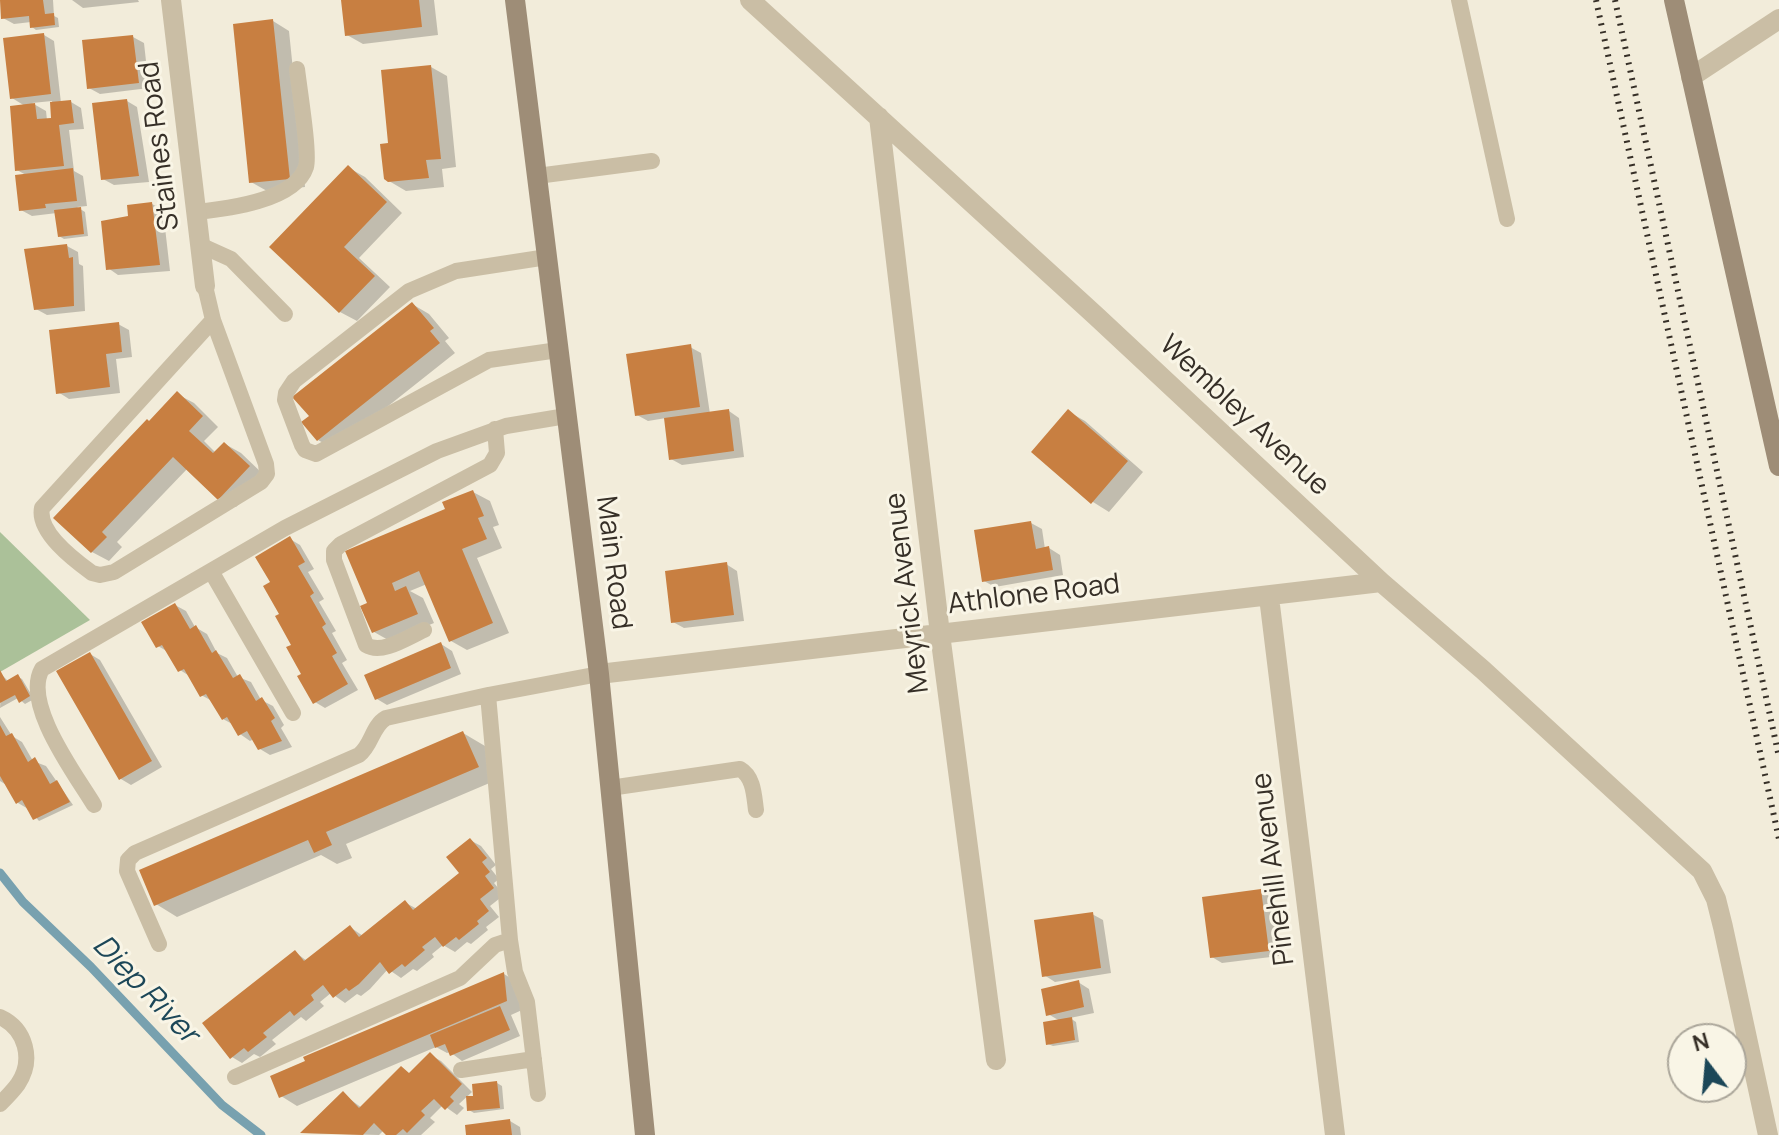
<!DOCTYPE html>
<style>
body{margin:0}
#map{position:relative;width:1779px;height:1135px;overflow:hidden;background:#f2ecda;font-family:Manrope,sans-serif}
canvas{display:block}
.north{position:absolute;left:1667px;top:1023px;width:80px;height:80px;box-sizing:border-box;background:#f9f5e6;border:2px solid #aba69a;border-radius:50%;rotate:344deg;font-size:22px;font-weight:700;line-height:32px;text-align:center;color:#362f27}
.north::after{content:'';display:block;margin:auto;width:28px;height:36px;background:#1c4758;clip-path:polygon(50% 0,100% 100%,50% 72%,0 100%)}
</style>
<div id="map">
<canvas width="1779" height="1135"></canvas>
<div class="north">N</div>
</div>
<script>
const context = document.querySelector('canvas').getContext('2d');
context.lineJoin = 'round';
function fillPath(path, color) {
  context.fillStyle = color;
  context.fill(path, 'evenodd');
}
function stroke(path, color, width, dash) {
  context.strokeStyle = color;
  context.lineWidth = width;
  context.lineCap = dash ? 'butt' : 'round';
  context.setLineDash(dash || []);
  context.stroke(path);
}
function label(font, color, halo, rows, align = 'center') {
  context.font = font + ' Manrope,sans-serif';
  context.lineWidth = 6;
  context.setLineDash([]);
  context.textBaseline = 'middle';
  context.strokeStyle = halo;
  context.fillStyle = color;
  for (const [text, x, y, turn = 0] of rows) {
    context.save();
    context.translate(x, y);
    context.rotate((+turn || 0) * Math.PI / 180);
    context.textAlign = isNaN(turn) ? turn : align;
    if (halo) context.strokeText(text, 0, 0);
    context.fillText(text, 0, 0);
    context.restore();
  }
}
fillPath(new Path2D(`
 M0,532L90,620L0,672Z`), '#abc199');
fillPath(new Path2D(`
 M1,0H53L54,16L58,18L59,27L36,30L32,27L31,22L14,24L3,18Z
 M72,0H138L139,2L83,8Z
 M343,0H434L438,35L363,44L347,35Z
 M273,21L289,31L305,187L267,191L251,182Z
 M44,35L54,41L61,103L71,102L81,108L84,129L69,130L74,171L83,176L87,206L77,207L85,212L88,236L64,239L59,236L57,213L32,216L21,210L26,175L17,170L25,106L12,98ZM52,101L54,119L47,120L46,111L32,103Z
 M133,37L144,43L149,88L100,94L89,88Z
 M431,67L447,76L456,167L442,169L444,187L406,191L389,181L391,145Z
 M127,101L137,107L149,182L114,185L103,179Z
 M349,168L365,177L402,213L359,258L390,287L357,321L340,312L272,247Z
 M152,204L163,210L170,271L118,275L108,268L130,217Z
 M67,246L78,252L79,264L83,266L85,311L47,315L36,309Z
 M412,304L429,314L449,338L445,341L455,353L334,449L318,440Z
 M118,324L129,330L132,357L116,359L120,393L69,399L58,392Z
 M690,347L701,353L710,414L729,411L739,418L744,457L682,465L671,459L666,418L648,421L637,415Z
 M177,394L194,403L218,427L204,441L216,453L225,444L241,453L265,476L236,507L220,498L188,468L117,542L122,547L109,561L92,552L56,518Z
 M1069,412L1085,421L1143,472L1109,512L1093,502L1034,452Z
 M473,492L490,501L499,525L493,527L502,548L477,558L509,633L467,650L451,641L427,584L410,591L423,598L434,623L390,641L374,632L370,604L447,510Z
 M1031,523L1042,529L1045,549L1049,548L1060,555L1063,575L995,587L984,581Z
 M290,539L300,545L314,569L308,572L324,599L319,602L336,631L332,633L347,660L342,663L358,690L325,708L315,702L272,583Z
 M726,564L737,571L744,621L684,628L673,622Z
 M175,605L186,611L195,627L207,634L217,653L227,658L238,677L251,682L261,700L273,706L284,725L281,728L292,747L270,755L260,749L254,739L250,741L240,734L234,725L223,719L214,702L201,695L191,677L180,670L170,653L158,646Z
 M441,644L452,651L461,674L387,705L377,699Z
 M90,654L100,660L162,767L131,785L121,779Z
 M2,675L9,682L18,677L22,679L34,699L25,704L18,698L0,708Z
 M0,717L12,736L22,742L33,761L46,766L73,805L39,821L30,810L18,803L8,786L0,781Z
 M463,733L485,746L499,779L346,844L352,858L337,864L321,855L177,917L156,904Z
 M470,840L481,846L496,865L491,869L499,879L494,883L504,895L490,906L499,917L486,927L488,930L471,944L467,942L455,952L443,945L432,954L434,957L417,971L413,969L401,978L388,969L370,989L361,996L357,994L345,1003L331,993L320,1002L324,1006L306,1021L301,1017L272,1040L276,1044L260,1057L254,1054L242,1063L232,1057L295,952L307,961L350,927L363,936L406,903L417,909L462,873Z
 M1261,891L1272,898L1279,956L1222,963L1212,957Z
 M1092,914L1103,920L1111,973L1055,982L1044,975Z
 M504,974L520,984L522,1010L511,1015L520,1036L462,1061L450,1052L447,1053L436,1047L297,1106L281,1096L307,1062Z
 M1078,982L1089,989L1094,1013L1070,1018L1076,1022L1079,1042L1053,1046L1048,1044L1060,1021L1048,1014Z
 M430,1055L441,1061L472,1092L459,1104L464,1108L457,1115L443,1105L430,1118L435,1122L421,1135H389L384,1130L379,1135L303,1133L343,1094L362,1108L411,1074Z
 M497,1083L502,1086L504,1109L474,1113L469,1110Z
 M510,1121L520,1127L521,1135H468Z`), '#0003');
stroke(new Path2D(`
 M0,873L23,902L91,967L222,1105L261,1135`), '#78a1af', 9);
fillPath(new Path2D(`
 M0,0H43L45,14L54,13L55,25L30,28L29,16L1,19Z
 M341,0H419L422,27L345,36Z
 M273,19L290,179L249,183L233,24Z
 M44,33L51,94L10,99L3,38Z
 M133,35L139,83L87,89L82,40Z
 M431,65L441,159L426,160L429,178L388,182L384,179L380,144L388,143L381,70Z
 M127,99L139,176L101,180L92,103Z
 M71,100L74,123L59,125L64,166L15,171L10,106L35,103L37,119L51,118L50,102Z
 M348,165L387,202L344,247L375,276L339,313L269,247Z
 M73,168L77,201L45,204L46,208L19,211L15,175Z
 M152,202L160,265L106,270L101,221L128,216L127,205Z
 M81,207L84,234L58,237L54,210Z
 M67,244L69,258L73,257L74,306L34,310L24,249Z
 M412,302L434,328L430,331L440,343L317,441L301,422L309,416L292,397Z
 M119,322L122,352L106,354L110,387L56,394L49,330Z
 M691,344L700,407L635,416L626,354Z
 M177,391L203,416L189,431L213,453L224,442L250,466L218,500L173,457L102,532L107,537L91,553L53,518L147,419L149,421Z
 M729,409L734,451L669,460L664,418Z
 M1068,409L1128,461L1091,504L1031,452Z
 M473,490L484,516L478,518L487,539L462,549L493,623L449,642L419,571L392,583L395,591L406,586L418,614L372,633L360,606L367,603L345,551L445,509L442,502Z
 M1031,521L1036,549L1049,546L1053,570L982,582L974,530Z
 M290,536L305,562L298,566L314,593L310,596L326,624L322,627L337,653L332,656L348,684L313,704L297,676L301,674L286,647L291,645L275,616L279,614L263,586L270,582L255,557Z
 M727,562L734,615L671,623L665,571Z
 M175,603L190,629L196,625L212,653L216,650L233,678L240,674L256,701L262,697L275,718L271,721L282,741L258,750L247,731L238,736L227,717L222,720L206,694L200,697L184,669L178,672L162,645L156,648L141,622Z
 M441,642L451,668L375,700L364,675Z
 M90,652L152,761L119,780L56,671Z
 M0,670L6,681L18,674L30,696L19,703L15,695L0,703Z
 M0,725L6,736L12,733L28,762L35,757L50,784L57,780L70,802L33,820L22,800L16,804L0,776Z
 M463,731L479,767L326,832L332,845L314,853L308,840L154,906L139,870Z
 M470,838L487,858L482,862L490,872L485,876L494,888L480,899L489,911L477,921L479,924L459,940L456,937L443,947L435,937L422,947L425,950L405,967L402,964L389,974L380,962L359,984L349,991L346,988L333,998L323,985L311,995L314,1000L294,1016L290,1011L263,1033L267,1037L248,1052L244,1048L230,1059L202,1023L295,950L304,961L350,925L359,937L405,900L413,910L459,873L446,857Z
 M1261,889L1269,951L1210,958L1202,897Z
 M1093,912L1101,968L1042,977L1034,920Z
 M504,972L507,1001L279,1098L270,1076L305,1061L303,1057Z
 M1079,980L1084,1007L1046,1016L1041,989Z
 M500,1006L510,1030L450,1056L445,1044L435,1048L430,1035Z
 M1072,1017L1075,1040L1046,1045L1043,1022Z
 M430,1052L462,1084L450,1097L454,1101L445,1110L434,1099L421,1111L425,1115L407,1133L403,1129L396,1135H386L374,1123L363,1135L300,1133L343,1091L359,1108L401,1066L409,1073Z
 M497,1081L500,1108L467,1111L466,1096H473L472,1084Z
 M510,1119L512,1135H466L465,1125Z`), '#c87f41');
stroke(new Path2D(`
 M1459,0L1507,219
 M537,176L652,161
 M196,212C226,209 295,201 306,167C310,154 299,87 297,69
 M200,245L231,259L285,314
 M547,257L456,271L409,291L294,381L286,393L285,400L302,445L305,450L316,454L489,360L558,350
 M205,286L213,320L266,464L267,474L261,482L114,572L100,575L92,573C74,560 37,532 42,508L213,320
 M211,571L293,713
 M424,630C408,637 382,655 366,645L334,560V551L341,544L490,465L497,453L495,429
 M488,695L510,940L515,972L527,1002L538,1094
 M610,788L740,769C754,777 754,796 756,810
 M94,805C76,775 22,704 42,669L285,528L437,451L506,426L566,416
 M159,944L127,871L128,860L135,853L359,755C372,745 372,726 386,718L488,695L599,674
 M0,1017C26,1029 34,1060 18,1084C13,1091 6,1098 0,1104
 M461,1070L534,1059
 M235,1077L460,978L495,945L510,940`), '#cabea5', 16);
stroke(new Path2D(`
 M171,0L205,286
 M750,0L1096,316L1381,582L1483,670L1702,871L1716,899L1723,927L1768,1135
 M1691,77L1779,19
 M879,117L940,634L996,1060
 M1269,597L1335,1135
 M599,674L1381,582`), '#cabea5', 20);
stroke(new Path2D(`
 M515,0L599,674L645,1135
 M1674,0L1779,466`), '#9e8d77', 20);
stroke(new Path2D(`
 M1596,0L1779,839
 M1615,0L1779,757`), '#362f27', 6, [2, 6]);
label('28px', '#362f27', '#f9f5e6', [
 ["Staines Road",160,146,-97],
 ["Wembley Avenue",1244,416,43],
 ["Main Road",613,563,83],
 ["Meyrick Avenue",908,593,-97],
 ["Athlone Road",1034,595,-7],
 ["Pinehill Avenue",1274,869,-97]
]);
label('italic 30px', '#1c4758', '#f9f5e6', [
 ["Diep River",145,990,46]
]);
</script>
